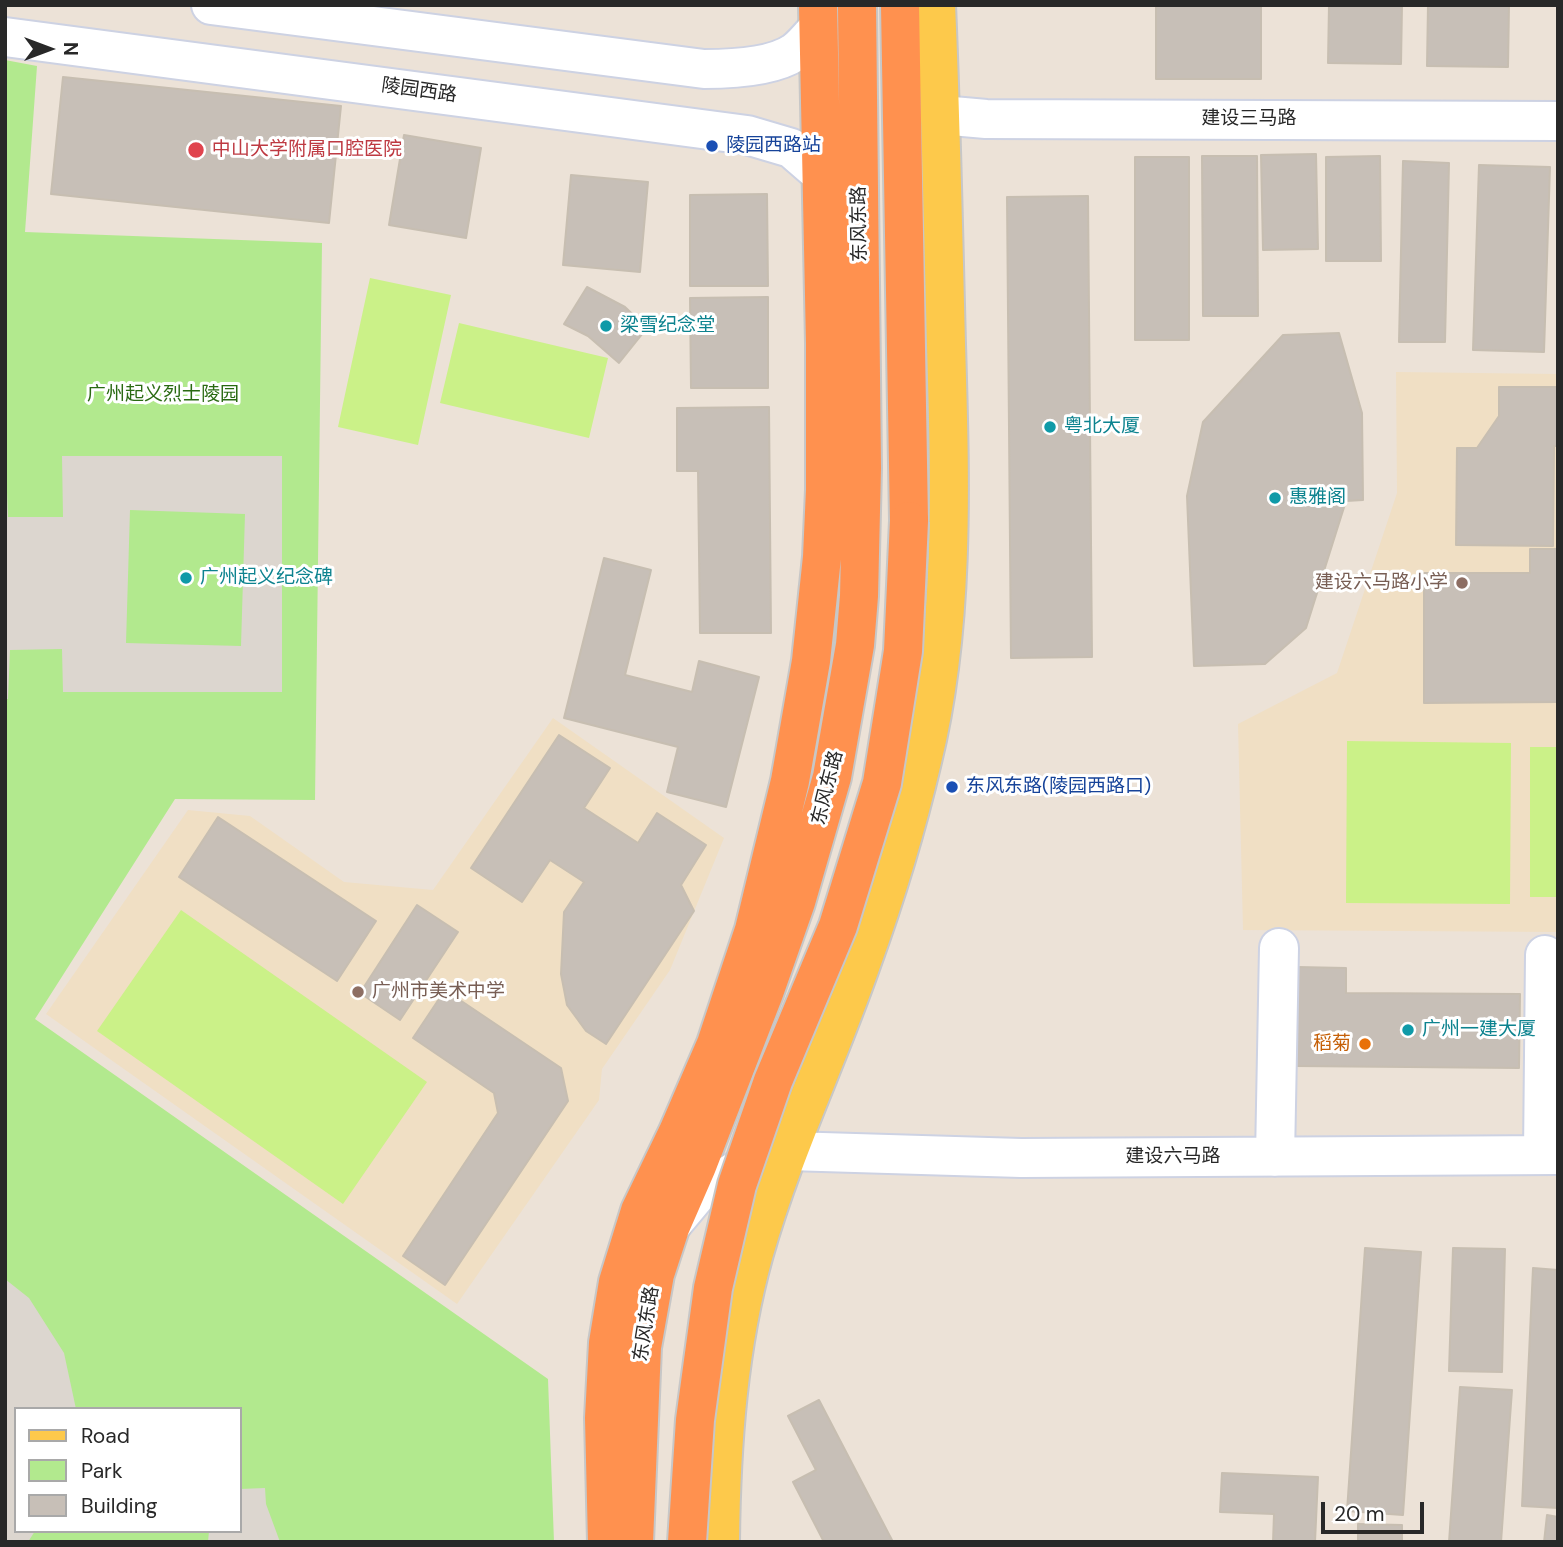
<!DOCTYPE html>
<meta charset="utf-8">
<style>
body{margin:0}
#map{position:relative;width:1563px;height:1547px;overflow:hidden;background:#ece2d7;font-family:"DM Sans",sans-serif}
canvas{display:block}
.frame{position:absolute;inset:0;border:7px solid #282828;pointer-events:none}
.legend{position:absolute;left:14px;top:1407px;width:228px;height:126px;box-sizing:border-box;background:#fff;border:2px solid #a9a9a9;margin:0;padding:9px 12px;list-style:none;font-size:21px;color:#282828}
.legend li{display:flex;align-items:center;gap:14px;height:35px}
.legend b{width:35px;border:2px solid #a9a9a9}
.north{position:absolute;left:14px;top:14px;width:70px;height:70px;-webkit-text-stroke:5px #fff;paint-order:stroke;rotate:90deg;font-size:19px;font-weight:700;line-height:28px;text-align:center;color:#282828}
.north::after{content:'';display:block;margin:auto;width:24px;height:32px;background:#282828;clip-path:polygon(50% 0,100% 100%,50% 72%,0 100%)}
.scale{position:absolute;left:1321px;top:1502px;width:103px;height:32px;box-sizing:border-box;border:4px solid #282828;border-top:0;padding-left:9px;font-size:21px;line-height:24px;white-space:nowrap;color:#282828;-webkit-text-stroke:5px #fff;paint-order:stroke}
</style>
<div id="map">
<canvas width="1563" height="1547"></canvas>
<div class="frame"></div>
<ul class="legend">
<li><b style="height:9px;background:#fdc94b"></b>Road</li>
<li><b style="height:19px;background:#b2e98e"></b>Park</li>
<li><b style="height:19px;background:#c7bfb7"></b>Building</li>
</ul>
<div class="north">N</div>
<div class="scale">20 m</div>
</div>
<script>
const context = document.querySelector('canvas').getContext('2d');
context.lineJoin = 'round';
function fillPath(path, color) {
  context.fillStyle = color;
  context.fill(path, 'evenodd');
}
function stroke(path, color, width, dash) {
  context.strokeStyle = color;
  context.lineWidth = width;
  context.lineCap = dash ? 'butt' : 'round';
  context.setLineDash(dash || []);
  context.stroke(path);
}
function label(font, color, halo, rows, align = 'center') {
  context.font = font + ' "DM Sans","Noto Sans SC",sans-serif';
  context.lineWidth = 6;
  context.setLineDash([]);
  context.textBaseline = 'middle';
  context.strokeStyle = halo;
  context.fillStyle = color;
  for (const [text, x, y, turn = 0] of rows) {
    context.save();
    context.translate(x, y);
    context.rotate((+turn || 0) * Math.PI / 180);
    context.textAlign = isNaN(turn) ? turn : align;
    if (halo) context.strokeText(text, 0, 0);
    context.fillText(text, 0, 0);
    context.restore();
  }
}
fillPath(new Path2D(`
 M1396,372L1558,374V932L1243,930L1238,724L1337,673L1397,493Z
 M553,718L724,838L670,970L602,1069L599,1100L457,1304L46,1014L188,810L250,816L344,882L433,890Z`), '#f0dfc4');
fillPath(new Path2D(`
 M5,60L37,66L25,232L322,243L315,800L175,799L35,1019L548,1379L554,1542H5ZM16,1409H240V1531H16Z`), '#b2e98e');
fillPath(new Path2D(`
 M370,278L451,295L418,445L338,427Z
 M459,323L608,358L589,438L440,403Z
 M1347,741L1511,743L1510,904L1346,903Z
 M1530,747H1558V897H1530Z
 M181,910L427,1082L343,1204L97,1031Z`), '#cbf188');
fillPath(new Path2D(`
 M5,442L8,517H63L62,456H282V692H63L62,649L10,650L8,699H5ZM130,510L245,514L241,646L126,643Z
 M5,1279L29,1298L64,1353L76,1409H16V1531H35L28,1542H5Z
 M265,1488L266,1504L280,1542H208L209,1531H240V1489Z`), '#dcd6cf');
const building = new Path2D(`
 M1156,5H1261V79H1156Z
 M1329,5H1402L1401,64L1328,63Z
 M1428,5H1509L1508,67L1427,66Z
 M63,77L341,106L329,223L51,194Z
 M404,135L481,148L466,238L389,225Z
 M1316,154L1318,249L1263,250L1261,155Z
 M1202,156H1257L1258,316H1203Z
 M1380,156L1381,261H1326V157Z
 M1135,157H1189V340H1135Z
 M1403,161L1449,163L1445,342H1399Z
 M1479,165L1550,167L1544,352L1473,350Z
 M571,175L648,182L640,272L563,265Z
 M767,194L768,286H690V195Z
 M1088,196L1092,657L1011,658L1007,197Z
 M587,287L625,307L647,328L619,363L588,336L564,324Z
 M768,297V388H691L690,298Z
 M1339,333L1362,413L1363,500L1346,501L1306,628L1265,664L1194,666L1187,496L1203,422L1283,335Z
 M1499,387H1558V446H1554L1553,546L1456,545L1457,448H1477L1499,416Z
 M769,407L771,633H700L698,471H677V408Z
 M1530,549H1558V702L1424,703V573H1530Z
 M604,558L651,570L625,675L692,692L699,661L759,677L726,807L667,792L678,747L564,718Z
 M559,735L610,768L584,808L638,843L657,813L706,845L681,885L694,911L606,1044L586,1031L567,1005L561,974L564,912L584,882L550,860L522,902L471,868Z
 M218,817L376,921L337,981L179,877Z
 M417,905L458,932L400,1020L360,993Z
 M1297,967L1346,968V993L1520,994L1519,1068L1296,1066Z
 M445,990L561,1068L568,1101L445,1285L403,1256L498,1113L494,1093L413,1038Z
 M1365,1248L1421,1252L1403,1515L1347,1511Z
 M1453,1248L1505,1249L1502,1372L1449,1371Z
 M1533,1268L1558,1270V1508L1522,1506Z
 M1460,1387L1512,1390L1501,1542H1449Z
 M819,1400L893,1542H824L793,1482L816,1470L788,1416Z
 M1222,1473L1318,1477L1315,1542H1273L1274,1514L1220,1512Z
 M1547,1515L1558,1517V1542H1544Z
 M1358,1524L1402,1525V1542H1358Z`);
fillPath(building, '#c7bfb7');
stroke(building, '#c7beb1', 2);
const minor = new Path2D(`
 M211,5L704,69C730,69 773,67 795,52C803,46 811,36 818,28
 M5,37L747,135L791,148L821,174
 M941,115L986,119L1558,121
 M1543,1154L1545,955
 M1275,1157L1279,948
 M673,1223L698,1193L754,1160L789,1151L1021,1158L1558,1155`);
const major = new Path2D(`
 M720,1542C721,1445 728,1346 754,1253C782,1154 827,1061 861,964C885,898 906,830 922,761C955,626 950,482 946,344C943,231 941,118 936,5`);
const highway = new Path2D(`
 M900,5L909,521
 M607,1542L604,1418L608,1343L618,1282L640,1211L678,1132L716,1044L754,930L790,781L811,661L822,557L825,490V343L818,5
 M634,1542L642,1347L655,1274L670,1228L697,1166L764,993L796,902L832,777L855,645L859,596L862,468L857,5`);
stroke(minor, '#cdd2e3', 42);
stroke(major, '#c7c7c7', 42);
stroke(highway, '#c7c7c7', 42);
stroke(minor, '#fff', 38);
stroke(major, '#fdc94b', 38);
stroke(highway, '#ff914f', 38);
const highwayBridge = new Path2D(`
 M687,1542L695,1420L713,1288L737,1185L773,1081L838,926L882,783L903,651L909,521`);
stroke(highwayBridge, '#c7c7c7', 42, []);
stroke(highwayBridge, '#ff914f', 38);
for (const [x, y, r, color] of [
 [712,146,7,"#1a4fb4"],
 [196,150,9,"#e0444e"],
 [606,326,7,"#0f9aa8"],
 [1050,427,7,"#0f9aa8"],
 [1275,498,7,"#0f9aa8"],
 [186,578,7,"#0f9aa8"],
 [1462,583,7,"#8d6e63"],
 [952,787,7,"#1a4fb4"],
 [358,992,7,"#8d6e63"],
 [1408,1030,7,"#0f9aa8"],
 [1365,1044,7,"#e8710a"]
]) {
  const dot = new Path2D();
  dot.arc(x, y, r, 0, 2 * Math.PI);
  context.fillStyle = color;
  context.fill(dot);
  stroke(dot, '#fff', 2.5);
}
label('19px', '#282828', '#fff', [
 ["陵园西路",419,91,8],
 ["建设三马路",1249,119],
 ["东风东路",860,224,-91],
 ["东风东路",828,788,-76],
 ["建设六马路",1173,1157],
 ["东风东路",647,1324,-81]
]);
label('19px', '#164399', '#fff', [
 ["陵园西路站",726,146],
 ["东风东路(陵园西路口)",966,787]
], 'left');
label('19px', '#be3a42', '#fff', [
 ["中山大学附属口腔医院",212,150]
], 'left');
label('19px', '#0d838f', '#fff', [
 ["梁雪纪念堂",620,326],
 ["粤北大厦",1064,427],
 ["惠雅阁",1289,498],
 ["广州起义纪念碑",200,578],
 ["广州一建大厦",1422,1030]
], 'left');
label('19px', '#2a6a12', '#fff', [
 ["广州起义烈士陵园",163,395]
]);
label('19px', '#785e54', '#fff', [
 ["建设六马路小学",1448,583],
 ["广州市美术中学",372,992,"left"]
], 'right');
label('19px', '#c56008', '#fff', [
 ["稻菊",1351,1044]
], 'right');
</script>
